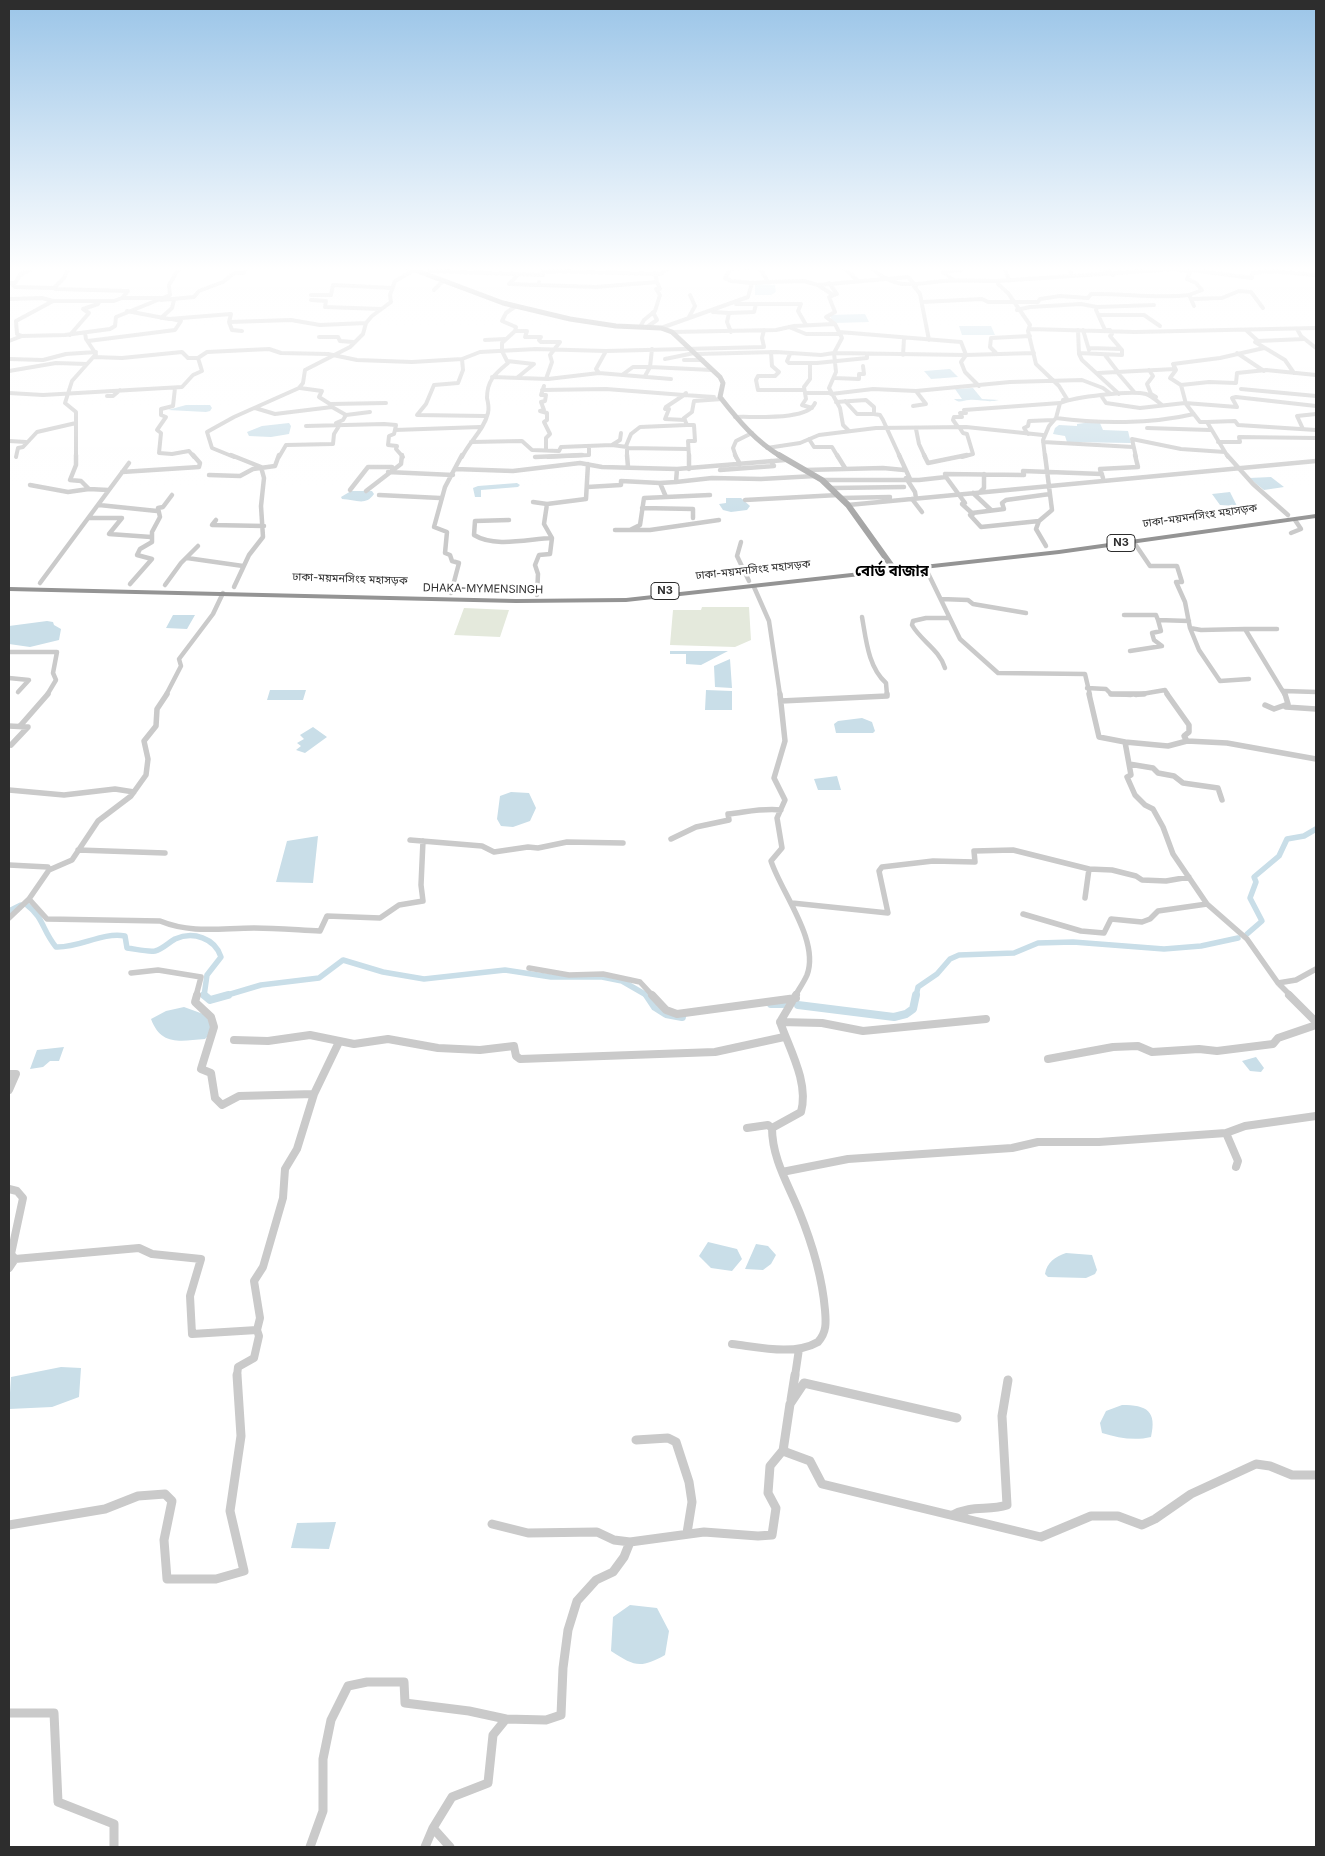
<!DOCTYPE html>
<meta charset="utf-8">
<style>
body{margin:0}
#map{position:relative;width:1325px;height:1856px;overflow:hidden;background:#fff;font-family:Inter,sans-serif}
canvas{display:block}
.frame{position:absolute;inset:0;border:10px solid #2d2d2d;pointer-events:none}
</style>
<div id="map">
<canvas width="1325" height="1856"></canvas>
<div class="frame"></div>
</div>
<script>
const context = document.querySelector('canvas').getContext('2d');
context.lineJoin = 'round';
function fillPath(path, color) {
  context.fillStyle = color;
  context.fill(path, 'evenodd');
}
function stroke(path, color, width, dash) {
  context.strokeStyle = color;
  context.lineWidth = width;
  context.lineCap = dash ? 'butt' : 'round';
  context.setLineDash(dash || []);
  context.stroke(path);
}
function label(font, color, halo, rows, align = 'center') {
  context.font = font + ' Inter,"Noto Sans Bengali",sans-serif';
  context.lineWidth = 5;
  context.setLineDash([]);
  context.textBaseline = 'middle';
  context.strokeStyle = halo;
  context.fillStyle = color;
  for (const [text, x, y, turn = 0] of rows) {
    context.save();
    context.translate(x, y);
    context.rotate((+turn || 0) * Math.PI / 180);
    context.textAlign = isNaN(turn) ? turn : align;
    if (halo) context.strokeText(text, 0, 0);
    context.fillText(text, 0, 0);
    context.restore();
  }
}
fillPath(new Path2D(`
 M702,607H749L751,640L735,647L670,645L673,610H701Z
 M464,608L509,610L500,637L454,635Z`), '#e4e9dc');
fillPath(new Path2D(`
 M755,284L775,285L776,292L771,295H755Z
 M865,314L869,322L833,323L830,315Z
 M959,326H991L995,335H962Z
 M950,369L958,377L931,379L924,371Z
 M973,388L982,399L999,400C987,403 980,399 969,400C963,400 960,404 954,399H962L955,389Z
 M186,405H210L212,408L210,411L206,412L168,410Z
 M1099,421L1103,430L1128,431L1131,443L1070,442H1067L1065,436L1053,434L1055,428L1059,425L1077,426V424Z
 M289,423L291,426L289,434L271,437L249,436L247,432L262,426Z
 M1271,477L1284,487L1264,490L1249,478Z
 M517,483L520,485L518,487L481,490V497H475L473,488L478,486Z
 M351,491H372L374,494C365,507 355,499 342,499L341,497Z
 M1230,492L1237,506L1220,505L1212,494Z
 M726,498H741L750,506L747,510L731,512L723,510L719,504L726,503Z
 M173,615H195L187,629L166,628Z
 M47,621L53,622L54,625L61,629L59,640L30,647L9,644V626Z
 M670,651H728L701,665L686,664V654H670Z
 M730,659L732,688L715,687L714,666Z
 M270,690H306L303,700H267Z
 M706,690L732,691V710H705Z
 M862,718L872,722L875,731L873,733H836L834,724L838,721Z
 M313,727L327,737L305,753L296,750L301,746L297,743L304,739L300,735Z
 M837,776L841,790H818L814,779Z
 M511,792L529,793L536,808L530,821L513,827L501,826L497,819L500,796Z
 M318,836L313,883L276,882L287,841Z
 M184,1007L206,1015L213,1031L205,1039C180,1041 161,1046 151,1019L166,1011Z
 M64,1047L59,1061H50L43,1067L30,1069L37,1050Z
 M1256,1057L1264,1068L1261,1072L1250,1071L1242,1061Z
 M708,1242L737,1249L742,1259L732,1271L711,1268L699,1256Z
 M756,1244L768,1246L776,1255L771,1264L763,1270L745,1269Z
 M1066,1253L1092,1255L1097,1270L1095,1274L1086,1278L1048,1277L1045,1274C1047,1262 1055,1257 1066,1253Z
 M61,1367L81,1368L79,1397L52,1407L9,1409L11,1377Z
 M1122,1405C1147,1405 1157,1411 1151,1437C1135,1441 1118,1438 1102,1433L1100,1423L1106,1411Z
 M336,1522L329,1549L291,1548L297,1523Z
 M630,1605L657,1608L669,1631L665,1655C640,1669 634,1666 611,1651L613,1617Z`), '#c9dee8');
stroke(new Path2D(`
 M27,905C44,918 42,930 56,947C80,948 101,932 125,936L127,948C136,949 146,952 155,951C163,949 168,943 175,939C193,931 215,938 221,957L207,975L204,996
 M9,911L21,905
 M1247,934L1262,921L1250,898L1256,882L1254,877L1279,856L1287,839L1304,836L1316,829
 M224,996L261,985L319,978L343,960L383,972L424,979L505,970L551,977H602L622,981L648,996
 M916,996L918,987L937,974L950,959L959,955L1014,953L1038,943L1073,942L1164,949L1201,946L1238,938`), '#c9dee8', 5.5);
stroke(new Path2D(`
 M204,995L210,1000L228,995
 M647,995L655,1007L666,1014L682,1017
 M771,1004H783
 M798,1005L894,1017L906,1014L913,1009L916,995`), '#c9dee8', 8);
stroke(new Path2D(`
 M752,267L731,269L725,278L731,281L752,283
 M870,267C897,291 911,284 943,281C961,280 980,281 998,281
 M949,267L952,271L943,272L955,281
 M1004,267L1009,280
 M1068,267L1071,272
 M1092,267L1106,269L1113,275
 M844,268L858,281
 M1192,270L1252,278V273L1270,271L1316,275
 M430,271L543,275L544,267
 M544,271L661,274L669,267
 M949,271L961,270
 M517,276L509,284L538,285L539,282
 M768,282L804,281L818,285L908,277L916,286
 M10,283H15L20,275L35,267
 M829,283L837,294L829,297L835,312L826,317L835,324L842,338L834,353L836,372L829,388L840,408L843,425L849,431
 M12,284L15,287L54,288L64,278L69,267
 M538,285L596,287L657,282L655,273
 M818,285L833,295
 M914,286L920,294L929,340
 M55,289L128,291L122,298H162
 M434,290L443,281
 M311,295H331L333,285L392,288
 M9,299L42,298L53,301
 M1191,299L1222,298L1239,291L1251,292L1263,308
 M161,300L194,297L199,291L223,282L234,273H243L247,267
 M311,300L326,301L325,307L381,309
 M922,302L982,299L988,302H1038L1040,299L1060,296L1088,298L1091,294C1124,293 1157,299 1189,295
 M736,304H801L798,311L806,325
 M1097,307L1096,310L1105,330
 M1017,310L1030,307L1081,304L1097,307L1154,305
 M127,311L169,319L231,314L229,322L291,320L320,325L366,323
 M713,312L729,313L727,322L731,332
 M729,313L754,312L756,304
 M1100,315H1144L1160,326
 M689,317L695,306L690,295
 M161,318L172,308L174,300
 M229,322L232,330L242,331
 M640,327L644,320L655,311L660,295L656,289H660L657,282
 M647,327L657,320L653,312
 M789,327L806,334H840
 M661,328L748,297L752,283L768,282L759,267
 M1030,329L1135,332L1316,328
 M1297,329L1301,336L1316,348
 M1078,330L1079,354L1082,360L1119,394
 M1083,330L1089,350
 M1246,330L1258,341L1255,342L1285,360L1294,373
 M515,331H527L525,337H541L539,340L541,342H560L550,355L552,362L546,379
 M672,332L776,330L794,326L834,324
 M839,332L961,342L966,355L961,362L965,372L979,386
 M70,335L89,313L83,309L98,304L100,301
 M22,336L17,334L16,321L53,301H114L122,298
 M319,337H338L340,341L353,342
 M485,340L505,339
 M9,341L22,336L65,335L110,329L115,326L116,317L170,295L169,285L180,267
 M88,341L175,330L181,321L172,319
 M1258,341L1304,339
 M1089,348L1121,349
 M771,352L772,366L779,372L775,376H758L756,380L758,390H804
 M996,353L990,347L991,338L1030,336
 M1079,353L1122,355V350L1110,336L1112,334L1110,330H1107
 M1237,353L1264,371
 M697,354L776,352L821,355L834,353L966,355L1034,353
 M790,354L787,361L789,363H817L867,358V355
 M903,355L904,339
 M1105,355L1118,372
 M94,357L122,358L182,352L188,358H198
 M9,359L43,360L66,354L96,352
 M462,359L463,370L458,383L434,385L426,404L417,415L485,416
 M665,359L694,353
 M684,360H703
 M507,361L534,364L518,377
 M810,363V379L804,387L806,399L802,405L812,408
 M1149,370L1153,376L1147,384L1151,394L1156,397
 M9,371L56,363L87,364
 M1117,372L1135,393
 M599,373L596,369L606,351
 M1098,373L1175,369
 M622,375L633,367H650L652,349
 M645,376L650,367L712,370
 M492,377L548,379L599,373L671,379
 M835,378L859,379V374H864L863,366
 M1181,385L1170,378L1176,370L1173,364L1220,358L1264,348
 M544,386L541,395H546L545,401L541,402L544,410L540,411L547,413V420L544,422L550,434L546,438V449
 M175,388L173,406L161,409V415L166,417L157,430L161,433L159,453L172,454L189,451L194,457
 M300,388L322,391L319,397L330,404L386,403
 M1241,389L1316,396
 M542,390L606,389L684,395L666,407L665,409H669L665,419L685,420
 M9,393L43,395L182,387L193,375L202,371L198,358L207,352L269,349L281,353L328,354L357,360L412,362L462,359L480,352L536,349L606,351L764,347L762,338L764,330
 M686,393L684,395L714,397
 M806,393H830
 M831,394L873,389L916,391L1010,382L1082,380L1103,388L1111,394
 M107,396H113L120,390
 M1102,397L1106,403L1140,408L1185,403L1237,407L1232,398L1236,397L1316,406
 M1063,400L1067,399L1059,386L1036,364L1028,331L1030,325L1008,293L998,284V281L1175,269L1190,272L1187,279L1196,283L1202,290L1189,295L1194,306
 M845,401L857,414H874
 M836,402L866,400L874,407V414L880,415L883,420L900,457
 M913,406L926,404L916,391
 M255,408L275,414L332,407L346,415
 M735,417C753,416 808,421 815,403
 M1056,418C1100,424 1151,424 1194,414
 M1207,422L1235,421L1238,425L1316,430
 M336,423L343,420L346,415L370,412
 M306,426L384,424L396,425L395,430L480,427
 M958,427L953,420L954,417H962L960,413H966L964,410L1060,403
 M959,427L963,433L967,434L973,454L962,457
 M1147,428L1210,430
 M916,429L919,444L925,457
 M1303,429L1297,416L1316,414
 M395,430L394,434L389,436L388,445L397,446L396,449L403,457
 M1028,434L1024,428L1028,426L1029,421L1054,420
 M809,439L814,447H832L838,457
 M9,441L26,442
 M471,442L522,441L532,450L559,451L561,447L612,445L627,447V457
 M1043,442L1133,447
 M1218,442H1240L1239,437L1316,438
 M612,445L620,440L621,433
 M626,446L631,434L640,427L687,425
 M627,448L688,449
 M767,448L800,443L819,435L876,428L966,427L1043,435
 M16,457L18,448L23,447L37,432L76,423
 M76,457V412L65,403L72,381L96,354L86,339L85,333
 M234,457L212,448L207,432L234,417L299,388L303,383L305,370L350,347L363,334L366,323L372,316L391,302L390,295L395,281L415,270
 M279,457L286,445L333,444L334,434L339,426
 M462,457C469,442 484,430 488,413C489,409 488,402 487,398C487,380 495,374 508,363L502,351V343L515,331L516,327L502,321L506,313L516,306
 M548,457L589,455V447
 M689,457L688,441H695L694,425H687L684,418L692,412L694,401L722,399
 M736,457L733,448L736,441L752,433
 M1045,457L1043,440L1049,426L1056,418L1060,403C1075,397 1130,390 1146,394C1152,396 1157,401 1162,405
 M1136,457L1132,439L1181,449L1225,452
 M1228,457L1207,422H1200L1186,404L1181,385L1209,382L1236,383L1237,373L1266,370L1316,375`), '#cacaca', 4);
stroke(new Path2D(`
 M76,455V465L70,480L81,481L89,489L108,490
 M231,455L261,467L264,478L261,506L263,537L249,555L234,587
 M627,455L628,467
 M689,455V469
 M735,455L740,464
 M837,455L845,468
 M899,455L910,479
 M924,455L928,463L967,455
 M1045,455L1052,510L1039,521L1036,529L1046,546
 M1227,455L1253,484L1288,515
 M535,457L582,455
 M455,469L513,471L580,463L602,467L677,469L785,460
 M677,469L676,482L660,483L666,497L710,495
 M720,470L774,466L771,461
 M805,470L883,468L904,470
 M122,472L199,467L200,463L193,455
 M388,472L453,475
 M209,475L240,476L253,469L275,466L279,455
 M946,477L965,503L962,504L973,514
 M906,478L915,492L916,498
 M1103,478L1100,469L1138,467L1135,455
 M822,480H919L946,477L945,474L1024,475L1023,471L1102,474
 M676,482L712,478L761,479L815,476
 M30,485L68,492L89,489
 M587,487L621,485V481L660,483
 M831,488L904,487
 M350,490L368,467H392
 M366,491L401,464L402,455
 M980,492L984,488V474
 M973,493L991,510
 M379,495L440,498
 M841,498L890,497
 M912,499L922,512
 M745,500L838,495
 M533,502L547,504L544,524L552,538L550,554L539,555L535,565L538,574L537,595
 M547,504L586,499L588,464
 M99,505L157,511
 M848,505L1316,461
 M642,508L693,509V518
 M972,513L1004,509L1002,503L1006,500L1050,494
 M970,515L981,527L1039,521
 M89,518H122L109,534L151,537
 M216,520L212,525L264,526
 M509,520L475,521L474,535C495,548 528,539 552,538
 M615,530H650L719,520
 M630,530L640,525L644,498L666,497
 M1291,533L1301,529L1295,520
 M1133,541L1150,566H1177L1182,582H1176L1185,602L1190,628L1201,630L1245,629L1285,695
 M741,542L737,556L749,581
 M187,558L243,566
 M925,567L960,639L998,673L1085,674L1090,695
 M40,583L129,463
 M130,584L152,559L137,555L140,549L152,542V532L160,517L158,508L163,507L172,495
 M165,585L181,563L198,546
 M754,587L769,621L780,695
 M451,593L459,563L452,561L450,555L445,553L447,532L434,527L445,487L462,455
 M941,599L968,600L973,604L1026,613
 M1124,615H1156L1158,620
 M862,617C866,639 868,667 886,683L887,695
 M1190,628L1199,650L1220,681L1249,679
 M1245,629H1277
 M1130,651L1162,646L1154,640L1152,633L1161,631L1158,620L1189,621
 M9,652H57L53,673L56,680L47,695
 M945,668C939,649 921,641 912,625L913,621L926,618H949
 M9,678L29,680L18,692
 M1087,688L1106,689L1111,694L1131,695
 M1284,691L1316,692
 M166,695L181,666L179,659L213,614L223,593
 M1136,695L1165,690L1168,695`), '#cacaca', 4.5);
stroke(new Path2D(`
 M167,694L157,709L156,726L144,741L148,759L146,775L131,796L98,821L72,860L49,870L29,899L47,919L160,921C192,934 221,928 254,928C276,928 298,930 320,931L327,916L380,918L399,905L423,901L421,885L423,841
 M780,694L785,741L774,778L785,800L777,818L782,848L771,861C781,892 820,941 807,975C804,982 799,989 795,996
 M1089,694L1099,737L1125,742L1131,775L1127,777L1135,795L1145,805L1153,809L1163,827L1173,854L1207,904L1247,939L1278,983L1291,996
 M1111,694H1144
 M1167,694L1189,725V732L1184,736L1187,741
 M781,701L887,696V694
 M1265,705L1274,709L1288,704L1285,694
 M1286,707L1316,709
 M9,726L28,727L11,745
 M20,726L48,694
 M1125,742L1168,746L1187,741L1227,743L1316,759
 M1129,764L1153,768L1158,773L1174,776L1183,783L1218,788L1222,800
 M9,790L64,795L115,789L134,792
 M671,839L696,827L729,820L728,814C747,812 762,808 781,810
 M410,840L482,846L494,852L528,847L538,848L567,842L623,843
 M78,850L165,853
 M9,865L48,867L49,870
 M1089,869L1112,870L1136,876L1142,880L1166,881L1189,877
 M792,903L888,913L879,871L882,867L933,861L975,862L974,851L1013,850L1089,869L1085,898
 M1023,914L1081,931L1104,933L1111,919L1142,922L1150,919L1158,911L1207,904
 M9,918L29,899
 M529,968L569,975L603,974L640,982L653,996
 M131,973L158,970L201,977L196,996
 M1278,983L1296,980L1316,969`), '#cacaca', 5.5);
stroke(new Path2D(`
 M197,995L195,1002L211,1017L214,1027L201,1069L211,1073L215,1098L222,1105L239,1096L314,1094L339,1042
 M652,995L666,1010L677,1014L796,998
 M1289,995L1316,1022
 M780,1022L822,1023L863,1031L986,1019
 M234,1040L268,1041L310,1035L354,1044L388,1039L438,1048L480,1050L514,1046L516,1056L520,1059L715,1052L784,1037
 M1048,1059L1113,1047L1138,1046L1152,1052L1199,1049L1217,1051L1273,1044L1278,1038L1316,1025
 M9,1074H16L9,1090
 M747,1128L768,1125L772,1128
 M1236,1167L1238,1161L1226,1133L1245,1126L1316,1116
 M782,1172L848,1159L1012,1148L1038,1142H1099L1226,1133
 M9,1189L17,1191L23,1198L11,1254L15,1259L9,1268
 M15,1259L139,1248L152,1254L201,1259L190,1296L192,1334L257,1330L260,1318L254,1281L263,1267L283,1198L285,1169L297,1149L314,1094
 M732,1344C758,1347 794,1356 818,1342C827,1332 826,1322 825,1310C822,1275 812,1243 799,1211C788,1184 772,1158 772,1128L801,1112C809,1083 790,1050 780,1022L796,995
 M237,1376L238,1367L254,1358L259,1336L257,1330
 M795,1376L799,1349`), '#cacaca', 8);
stroke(new Path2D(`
 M791,1400L795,1375
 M957,1418L804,1383L790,1404L783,1451L810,1461L822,1484L1041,1537L1091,1516H1118L1142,1525L1155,1519L1191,1494L1256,1464L1270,1466L1292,1475H1316
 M636,1440L668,1438L676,1442L689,1482L692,1502L687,1533
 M953,1515C971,1505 989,1511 1007,1505L1002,1416L1008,1380
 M492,1524L528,1533L597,1532L614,1540L630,1542
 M9,1525L105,1509L138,1496L165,1494L172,1501L164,1540L167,1579H216L244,1571L230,1511L241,1436L237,1375
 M9,1713H54L58,1802L114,1824V1847
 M433,1828L450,1847
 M310,1847L323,1811V1759L331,1720L348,1686L367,1682H404L405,1703L469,1711L506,1719
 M425,1847L433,1828L452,1797L488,1783L493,1735L506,1719L546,1720L561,1715L563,1668L568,1630L577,1601L596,1580L613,1572L624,1557L630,1542L704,1532L758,1536L772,1535L776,1508L768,1493L770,1466L784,1449`), '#cacaca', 9);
stroke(new Path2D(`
 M407,267L503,303L570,319L616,326L661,328L672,332L720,377L723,383L720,397C738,420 756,442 782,457`), '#a5a5a5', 5);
stroke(new Path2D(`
 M779,455L822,480L848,505L891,565`), '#a5a5a5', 6);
fillPath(new Path2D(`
 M1316,514V518L1059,554L626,602L516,603L9,591V587L516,599L626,598L1059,550Z`), '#949494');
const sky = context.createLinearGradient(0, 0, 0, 527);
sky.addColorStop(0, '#9bc5e8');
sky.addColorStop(0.51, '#fff');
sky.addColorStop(1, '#ffffff00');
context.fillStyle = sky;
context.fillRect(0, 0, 1325, 527);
label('11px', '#2d2d2d', '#fff', [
 ["ঢাকা-ময়মনসিংহ মহাসড়ক",1200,516,-8],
 ["ঢাকা-ময়মনসিংহ মহাসড়ক",753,570,-6],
 ["ঢাকা-ময়মনসিংহ মহাসড়ক",350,579,2],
 ["DHAKA-MYMENSINGH",483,589,1]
]);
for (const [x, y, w] of [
 [1121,543,28],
 [665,591,28]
]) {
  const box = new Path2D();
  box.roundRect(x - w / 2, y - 8.5, w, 17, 4);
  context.fillStyle = '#fff';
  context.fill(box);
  stroke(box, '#2d2d2d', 1);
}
label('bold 11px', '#2d2d2d', null, [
 ["N3",1121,543],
 ["N3",665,591]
]);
label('bold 15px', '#000', '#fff', [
 ["বোর্ড বাজার",892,571]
]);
</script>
